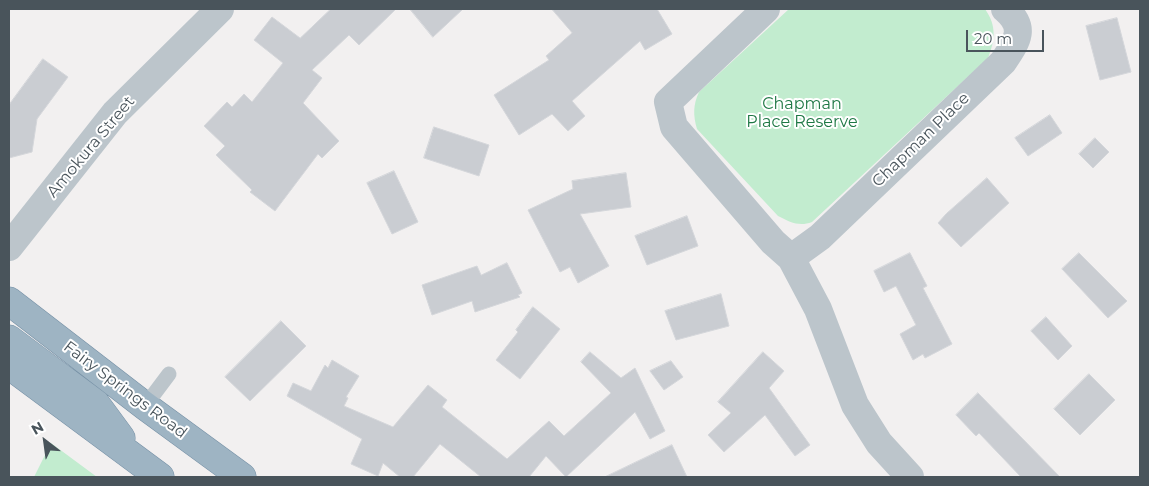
<!DOCTYPE html>
<style>
body{margin:0}
#map{position:relative;width:1149px;height:486px;overflow:hidden;background:#f2f0f0;font-family:Montserrat,sans-serif}
canvas{display:block}
.frame{position:absolute;inset:0;border:10px solid #49545b;pointer-events:none}
.north{position:absolute;left:20px;top:416px;width:50px;height:50px;-webkit-text-stroke:4px #fff;paint-order:stroke;rotate:330deg;font-size:14px;font-weight:700;line-height:20px;text-align:center;color:#49545b}
.north::after{content:'';display:block;margin:auto;width:18px;height:22px;background:#49545b;clip-path:polygon(50% 0,100% 100%,50% 72%,0 100%)}
.scale{position:absolute;left:966px;top:30px;width:78px;height:22px;box-sizing:border-box;border:2px solid #49545b;border-top:0;padding-left:6px;font-size:15px;line-height:18px;white-space:nowrap;color:#49545b;-webkit-text-stroke:4px #fff;paint-order:stroke}
</style>
<div id="map">
<canvas width="1149" height="486"></canvas>
<div class="frame"></div>
<div class="north">N</div>
<div class="scale">20 m</div>
</div>
<script>
const context = document.querySelector('canvas').getContext('2d');
context.lineJoin = 'round';
function fillPath(path, color) {
  context.fillStyle = color;
  context.fill(path, 'evenodd');
}
function stroke(path, color, width, dash) {
  context.strokeStyle = color;
  context.lineWidth = width;
  context.lineCap = dash ? 'butt' : 'round';
  context.setLineDash(dash || []);
  context.stroke(path);
}
function label(font, color, halo, rows, align = 'center') {
  context.font = font + ' Montserrat,sans-serif';
  context.lineWidth = 4;
  context.setLineDash([]);
  context.textBaseline = 'middle';
  context.strokeStyle = halo;
  context.fillStyle = color;
  for (const [text, x, y, turn = 0] of rows) {
    context.save();
    context.translate(x, y);
    context.rotate((+turn || 0) * Math.PI / 180);
    context.textAlign = isNaN(turn) ? turn : align;
    if (halo) context.strokeText(text, 0, 0);
    context.fillText(text, 0, 0);
    context.restore();
  }
}
fillPath(new Path2D(`
 M789,9H985C997,26 995,40 988,58L812,222C799,227 790,222 778,216L697,129C693,115 693,105 699,92Z
 M51,443L97,477H34Z`), '#c2eccf');
const building = new Path2D(`
 M331,9H396L359,45L349,35L312,70L322,78L303,103L339,141L322,158L318,154L275,211L250,192L252,190L216,155L225,146L204,126L227,102L232,107L244,94L252,102L283,63L254,40L272,17L300,38Z
 M410,9H463L433,37Z
 M552,9H657L672,34L645,50L640,41L572,101L585,116L568,131L552,114L519,135L494,95L549,60L546,56L572,33Z
 M1117,18L1131,72L1100,80L1086,26Z
 M43,59L68,77L37,119L32,152L9,158V105Z
 M1050,115L1062,133L1028,156L1015,138Z
 M434,127L489,145L479,176L424,158Z
 M1095,138L1109,152L1093,168L1079,154Z
 M394,171L418,222L392,234L367,183Z
 M626,173L631,207L580,214L609,266L578,283L570,267L560,272L528,210L573,189L572,181Z
 M987,178L1009,203L961,247L938,223L946,214Z
 M687,216L698,246L647,265L635,236Z
 M910,253L927,286L923,288L952,344L925,358L923,354L913,360L900,334L916,325L896,286L884,292L874,271Z
 M1079,253L1127,301L1108,318L1062,269Z
 M507,263L522,293L518,295L520,297L475,312L472,301L432,315L422,285L477,266L481,275Z
 M721,294L729,326L676,340L665,311Z
 M533,307L560,329L520,379L496,360L518,332L516,330Z
 M1046,317L1072,346L1058,360L1031,331Z
 M281,321L306,346L250,401L225,377Z
 M590,352L621,378L635,368L665,431L650,439L635,412L566,477L546,456L529,477H481L440,444L413,477H400L383,463L378,476L351,464L362,439L287,396L293,383L311,391L325,365L328,368L332,360L359,376L346,397L348,398L344,406L393,427L428,385L447,400L442,407L507,459L549,421L564,436L611,393L581,362Z
 M763,352L784,371L769,388L810,445L795,456L765,415L724,452L708,435L731,413L718,402Z
 M671,361L683,377L664,390L650,371Z
 M1089,374L1115,400L1080,435L1054,409Z
 M978,393L1060,477H1021L979,433L976,436L956,415Z
 M672,445L687,477H605Z`);
fillPath(building, '#cacdd2');
stroke(building, '#d4d6da', 1);
const trunk = new Path2D(`
 M9,301L145,406L242,477
 M9,339L96,404L121,438
 M9,365L160,477`);
stroke(trunk, '#7791a6', 29);
stroke(new Path2D(`
 M145,406L169,374`), '#bcc5cb', 15);
stroke(new Path2D(`
 M766,9L668,102L674,127L773,242L791,258L818,309L855,405L879,443L910,477
 M9,247L115,113L220,9
 M791,258L820,237L1003,62C1017,41 1027,28 1005,9`), '#bcc5cb', 28);
stroke(trunk, '#9eb4c3', 28);
label('16px', '#1f7845', '#fff', [
 ["Chapman",802,104],
 ["Place Reserve",802,122]
]);
label('16px', '#49545b', '#fff', [
 ["Chapman Place",921,140,-44],
 ["Amokura Street",91,147,-50],
 ["Fairy Springs Road",125,390,37]
]);
</script>
